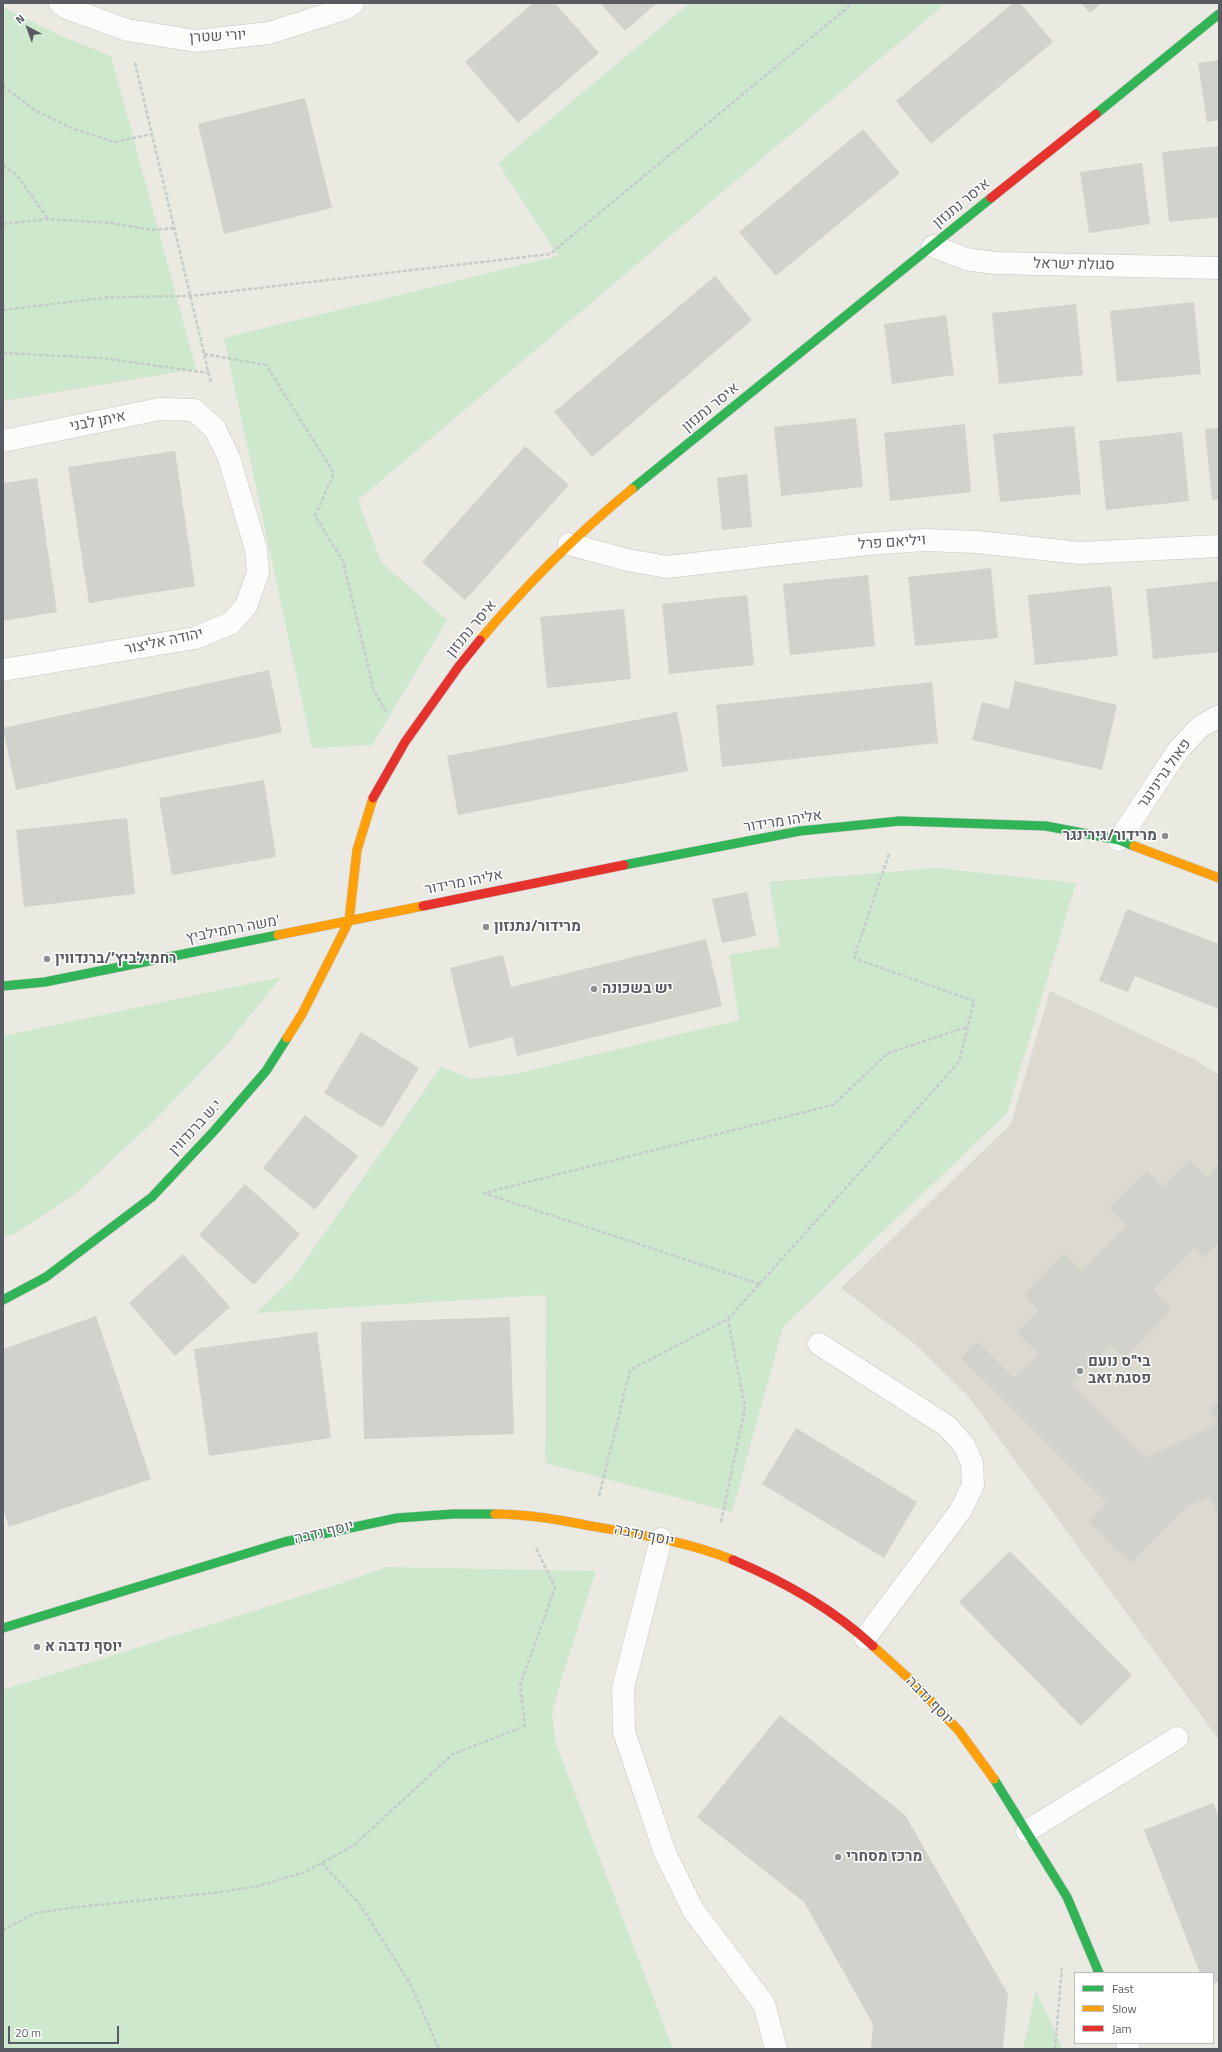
<!DOCTYPE html>
<meta charset="utf-8">
<style>
body{margin:0}
#map{position:relative;width:1222px;height:2052px;overflow:hidden;background:#eae9e2;font-family:"Titillium Web",sans-serif}
canvas{display:block}
.frame{position:absolute;inset:0;border:4px solid #585b62;pointer-events:none}
.legend{position:absolute;left:1074px;top:1972px;width:140px;height:72px;box-sizing:border-box;background:#fff;border:1px solid #bcbdc0;margin:0;padding:5px 7px;list-style:none;font-size:12px;color:#585b62}
.legend li{display:flex;align-items:center;gap:8px;height:20px}
.legend b{width:20px;border:1px solid #bcbdc0}
.north{position:absolute;left:8px;top:8px;width:40px;height:40px;-webkit-text-stroke:3px #fff;paint-order:stroke;rotate:319deg;font-size:11px;font-weight:700;line-height:16px;text-align:center;color:#585b62}
.north::after{content:'';display:block;margin:auto;width:14px;height:18px;background:#585b62;clip-path:polygon(50% 0,100% 100%,50% 72%,0 100%)}
.scale{position:absolute;left:8px;top:2026px;width:111px;height:18px;box-sizing:border-box;border:2px solid #585b62;border-top:0;padding-left:5px;font-size:12px;line-height:14px;white-space:nowrap;color:#585b62;-webkit-text-stroke:3px #fff;paint-order:stroke}
</style>
<div id="map">
<canvas width="1222" height="2052"></canvas>
<div class="frame"></div>
<ul class="legend">
<li><b style="height:5px;background:#30b455"></b>Fast</li>
<li><b style="height:5px;background:#ff9f0a"></b>Slow</li>
<li><b style="height:5px;background:#e5322d"></b>Jam</li>
</ul>
<div class="north">N</div>
<div class="scale">20 m</div>
</div>
<script>
const context = document.querySelector('canvas').getContext('2d');
context.lineJoin = 'round';
function fillPath(path, color) {
  context.fillStyle = color;
  context.fill(path, 'evenodd');
}
function stroke(path, color, width, dash) {
  context.strokeStyle = color;
  context.lineWidth = width;
  context.lineCap = dash ? 'butt' : 'round';
  context.setLineDash(dash || []);
  context.stroke(path);
}
function label(font, color, halo, rows, align = 'center') {
  context.font = font + ' "Titillium Web",Heebo,sans-serif';
  context.lineWidth = 3;
  context.setLineDash([]);
  context.textBaseline = 'middle';
  context.strokeStyle = halo;
  context.fillStyle = color;
  for (const [text, x, y, turn = 0] of rows) {
    context.save();
    context.translate(x, y);
    context.rotate((+turn || 0) * Math.PI / 180);
    context.textAlign = isNaN(turn) ? turn : align;
    if (halo) context.strokeText(text, 0, 0);
    context.fillText(text, 0, 0);
    context.restore();
  }
}
fillPath(new Path2D(`
 M1050,991L1197,1061L1219,1075V1740L968,1396L916,1345L841,1288L1011,1124Z`), '#dbd9d0');
fillPath(new Path2D(`
 M690,3H946L358,500L381,562L447,620L372,745L312,748L224,338L558,256L498,163Z
 M3,7L59,35L111,56L196,369L3,401Z
 M936,868L1076,883L1007,1113L783,1327L732,1512L545,1463L546,1295L256,1313L293,1278L441,1067L471,1079L515,1074L739,1020L729,955L780,946L769,882Z
 M281,977L223,1049L152,1123L74,1195L14,1234L3,1237V1036Z
 M387,1567L596,1571L561,1680L552,1713L556,1744L673,2049H3V1690L336,1585Z
 M1036,1991L1063,2049H1023Z`), '#cee8ce');
fillPath(new Path2D(`
 M533,3H555L599,53L518,123L465,62Z
 M600,3H657L625,31Z
 M1013,3H1020L1053,42L931,144L896,101Z
 M1081,3H1102L1090,13Z
 M1219,60V120L1207,122L1198,63Z
 M305,98L332,208L224,234L198,124Z
 M863,129L900,173L776,276L739,232Z
 M1219,146V217L1169,222L1162,152Z
 M1142,163L1150,224L1089,233L1080,172Z
 M715,276L752,320L592,457L554,412Z
 M1194,302L1201,374L1117,382L1110,311Z
 M1076,304L1083,375L999,384L992,313Z
 M946,315L954,375L892,384L884,324Z
 M856,418L863,487L781,496L774,427Z
 M965,424L971,492L890,501L884,433Z
 M1074,426L1081,494L1000,502L993,434Z
 M1219,428V499L1212,500L1205,429Z
 M1182,432L1189,501L1106,510L1099,441Z
 M525,446L569,485L465,600L422,562Z
 M175,451L195,586L89,603L68,467Z
 M747,474L752,527L722,530L717,478Z
 M37,478L57,612L3,621V483Z
 M991,568L998,638L915,646L908,577Z
 M868,575L875,646L790,655L783,584Z
 M1219,581V652L1153,659L1146,589Z
 M1111,586L1118,656L1035,665L1028,595Z
 M747,595L754,665L669,674L662,604Z
 M624,609L631,679L547,688L540,617Z
 M269,670L282,732L16,790L3,728Z
 M1015,681L1117,705L1102,770L972,740L982,702L1009,709Z
 M932,682L938,743L722,767L716,705Z
 M677,712L688,771L458,815L447,756Z
 M264,780L276,857L172,875L159,798Z
 M127,818L135,894L24,907L16,830Z
 M747,892L756,936L722,943L712,899Z
 M1127,909L1219,944V1009L1135,976L1128,992L1099,981Z
 M706,939L722,1006L517,1056L513,1037L469,1048L450,968L503,955L511,987Z
 M361,1032L419,1068L382,1128L324,1093Z
 M305,1115L358,1156L315,1210L263,1168Z
 M1190,1160L1207,1177L1219,1165V1242L1204,1257L1194,1248L1153,1290L1172,1309L1124,1358L1111,1345L1071,1384L1145,1458L1217,1424L1209,1406L1219,1402V1512L1217,1513L1209,1497L1187,1507L1131,1563L1088,1521L1107,1503L961,1358L978,1342L1014,1378L1039,1354L1017,1333L1039,1311L1024,1295L1064,1254L1081,1271L1127,1225L1110,1208L1147,1171L1163,1187Z
 M245,1184L300,1234L254,1285L199,1235Z
 M183,1254L230,1307L175,1356L129,1303Z
 M96,1316L151,1479L9,1527L3,1509V1349Z
 M510,1317L514,1434L364,1439L361,1322Z
 M317,1332L331,1438L209,1456L194,1349Z
 M796,1428L917,1502L884,1558L762,1484Z
 M1010,1551L1132,1675L1081,1726L959,1602Z
 M780,1715L905,1815L1008,1994L1003,2049H871L873,2024L804,1902L697,1817Z
 M1213,1803L1219,1818V1981L1213,1984V1973H1200L1144,1830Z`), '#d2d2cd');
const lane = new Path2D(`
 M819,1344L947,1426L964,1445L972,1463L973,1485L961,1510L865,1638
 M661,1539L623,1688L624,1732L665,1853L693,1910L764,2004L776,2049
 M1027,1831L1177,1738`);
const street = new Path2D(`
 M60,3L67,8L127,30L196,41L269,33L344,9L353,3
 M933,246L966,259L995,263L1219,268
 M3,441L160,409L194,410L215,429L229,458L256,549L258,573L246,606L231,623L195,638L3,670
 M569,544L627,560L667,567L867,544L924,540L977,542L1080,553L1219,546
 M1119,840L1179,749L1201,726L1219,716
 M1127,2043L1129,2049`);
const fast = new Path2D(`
 M1096,114L1219,14
 M632,489L991,198
 M624,865L800,831L900,821L1046,826L1119,840L1134,846
 M3,986L45,982L278,935
 M3,1300L46,1277L152,1197L214,1131L266,1071L287,1038
 M3,1628L284,1542L397,1518L453,1514H495
 M994,1779L1067,1897L1099,1973`);
const slow = new Path2D(`
 M480,640C526,585 577,534 632,489
 M1134,846L1219,878
 M278,935L423,906
 M287,1038L302,1014L349,921L357,850L373,798
 M495,1514C528,1514 559,1520 591,1526C639,1534 688,1542 733,1560
 M873,1646L915,1684L959,1731L994,1779`);
const jam = new Path2D(`
 M991,198L1096,114
 M373,798L405,742L459,666L480,640
 M423,906L624,865
 M733,1560C783,1581 833,1609 873,1646`);
stroke(lane, '#c7c6c5', 23);
stroke(street, '#c7c6c5', 23);
stroke(fast, '#c7c7c6', 10);
stroke(slow, '#c7c7c6', 10);
stroke(jam, '#c7c7c6', 10);
stroke(new Path2D(`
 M135,63L211,383
 M3,86L36,111L74,129L115,142L152,134
 M3,165L17,175L48,219
 M3,224L48,219L111,223L151,230L174,228
 M3,310L112,297L191,296L550,254L853,3
 M3,353L101,358L209,373
 M204,354L266,365L334,473L315,516L343,561L374,691L387,713
 M760,1284L484,1193L833,1105L888,1053L967,1027
 M599,1496L630,1370L728,1319L959,1062L974,1001L854,958L889,854
 M721,1522L745,1408L728,1319
 M322,1863L361,1906L411,1985L439,2049
 M3,1930L35,1913L78,1907L212,1893L259,1886L305,1872L353,1846L453,1754L525,1726L520,1685L555,1588L536,1548
 M1055,2049L1062,1966`), '#c5ccc9', 2.5, [4, 2]);
stroke(lane, '#fcfcfb', 22);
stroke(street, '#fcfcfb', 22);
stroke(fast, '#30b455', 9);
stroke(slow, '#ff9f0a', 9);
stroke(jam, '#e5322d', 9);
for (const [x, y, r, color] of [
 [1165,836,4,"#8b8d8f"],
 [486,927,4,"#8b8d8f"],
 [47,959,4,"#8b8d8f"],
 [594,989,4,"#8b8d8f"],
 [1080,1371,4,"#8b8d8f"],
 [37,1647,4,"#8b8d8f"],
 [838,1857,4,"#8b8d8f"]
]) {
  const dot = new Path2D();
  dot.arc(x, y, r, 0, 2 * Math.PI);
  context.fillStyle = color;
  context.fill(dot);
  stroke(dot, '#fff', 1.5);
}
label('15px', '#585b62', '#fff', [
 ["יורי שטרן",218,37,-3],
 ["איסר נתנזון",962,204,-39],
 ["סגולת ישראל",1074,265,1],
 ["איסר נתנזון",711,408,-39],
 ["איתן לבני",98,422,-11],
 ["ויליאם פרל",892,543,-4],
 ["איסר נתנזון",472,629,-50],
 ["יהודה אליצור",164,642,-12],
 ["פאול גרינינגר",1165,774,-55],
 ["אליהו מרידור",783,822,-9],
 ["אליהו מרידור",464,883,-11],
 ["משה רחמילביץ'",233,930,-11],
 ["י.ש ברנדווין",196,1128,-47],
 ["יוסף נדבה",324,1533,-13],
 ["יוסף נדבה",644,1536,12],
 ["יוסף נדבה",929,1701,46]
]);
label('bold 15px', '#585b62', '#fff', [
 ["מרידור/גירינגר",1157,836,"right"],
 ["מרידור/נתנזון",494,927],
 ["רחמילביץ׳/ברנדווין",55,959],
 ["יש בשכונה",602,989],
 ["בי\"ס נועם",1088,1362],
 ["פסגת זאב",1088,1379],
 ["יוסף נדבה א",45,1647],
 ["מרכז מסחרי",846,1857]
], 'left');
</script>
